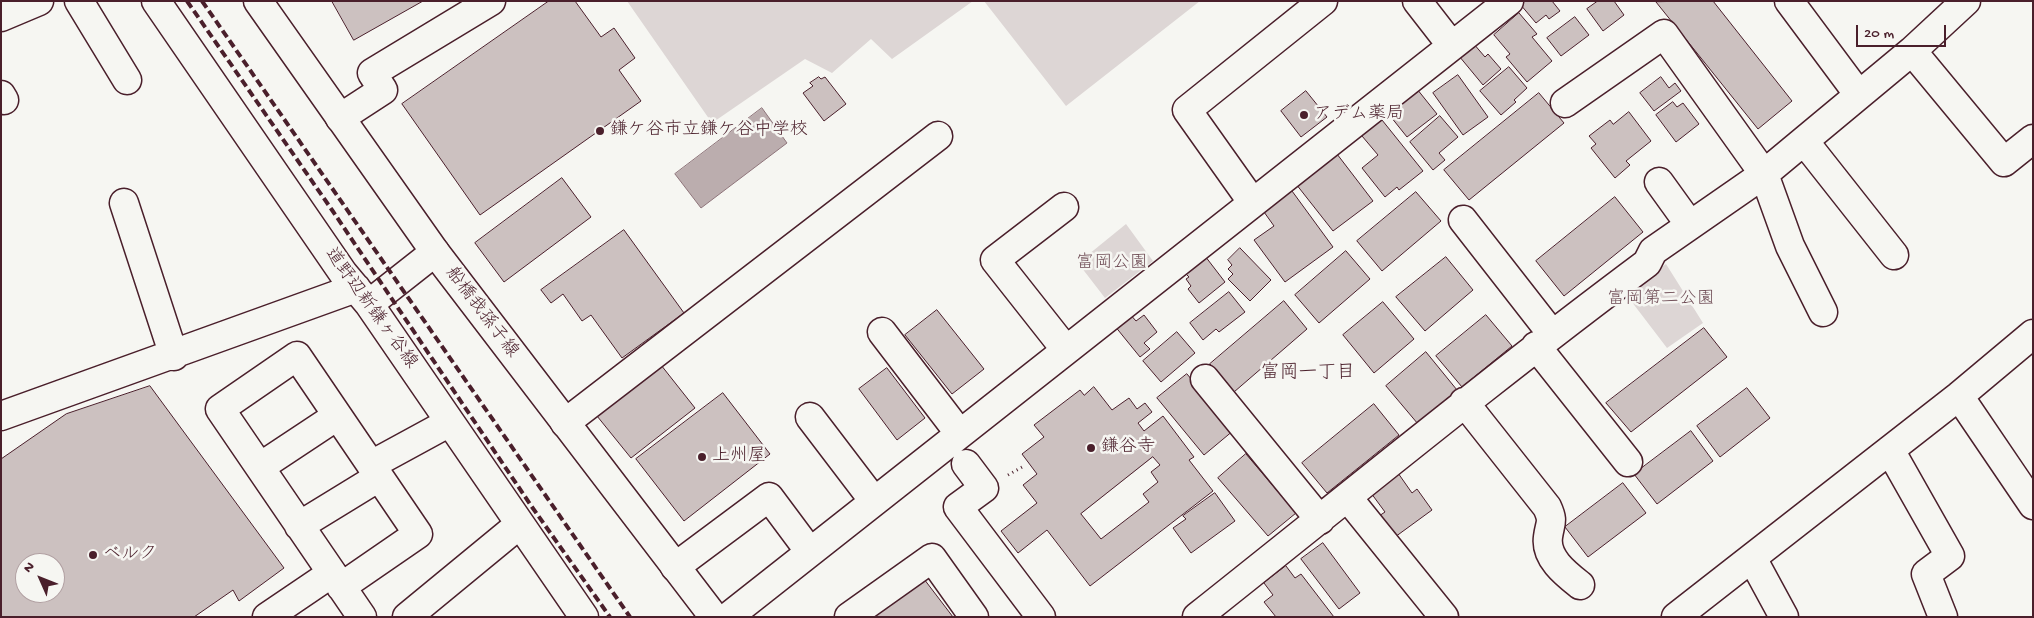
<!DOCTYPE html>
<meta charset="utf-8">
<style>
body{margin:0}
#map{position:relative;width:2034px;height:618px;overflow:hidden;background:#f6f6f2;font-family:"Gochi Hand",sans-serif}
canvas{display:block}
.frame{position:absolute;inset:0;border:2px solid #4a1f2b;pointer-events:none}
.north{position:absolute;left:15px;top:553px;width:50px;height:50px;box-sizing:border-box;background:#f6f6f2;border:1px solid #b1a0a2;border-radius:50%;rotate:314deg;font-size:14px;font-weight:700;line-height:20px;text-align:center;color:#4a1f2b}
.north::after{content:'';display:block;margin:auto;width:18px;height:22px;background:#4a1f2b;clip-path:polygon(50% 0,100% 100%,50% 72%,0 100%)}
.scale{position:absolute;left:1856px;top:25px;width:90px;height:22px;box-sizing:border-box;border:2px solid #4a1f2b;border-top:0;padding-left:6px;font-size:15px;line-height:18px;white-space:nowrap;color:#4a1f2b;-webkit-text-stroke:4px #f6f6f2;paint-order:stroke}
</style>
<div id="map">
<canvas width="2034" height="618"></canvas>
<div class="frame"></div>
<div class="north">N</div>
<div class="scale">20 m</div>
</div>
<script>
const context = document.querySelector('canvas').getContext('2d');
context.lineJoin = 'round';
function fillPath(path, color) {
  context.fillStyle = color;
  context.fill(path, 'evenodd');
}
function stroke(path, color, width, dash) {
  context.strokeStyle = color;
  context.lineWidth = width;
  context.lineCap = dash ? 'butt' : 'round';
  context.setLineDash(dash || []);
  context.stroke(path);
}
function label(font, color, halo, rows, align = 'center') {
  context.font = font + ' "Gochi Hand","Klee One",sans-serif';
  context.lineWidth = 5;
  context.setLineDash([]);
  context.textBaseline = 'middle';
  context.strokeStyle = halo;
  context.fillStyle = color;
  for (const [text, x, y, turn = 0] of rows) {
    context.save();
    context.translate(x, y);
    context.rotate((+turn || 0) * Math.PI / 180);
    context.textAlign = isNaN(turn) ? turn : align;
    if (halo) context.strokeText(text, 0, 0);
    context.fillText(text, 0, 0);
    context.restore();
  }
}
fillPath(new Path2D(`
 M627,1H973L892,59L871,39L832,73L805,59L712,123Z
 M984,1H1200L1066,106Z
 M1126,224L1153,261L1105,298L1078,263Z
 M1666,264L1703,323L1667,348L1625,293Z`), '#ddd6d5');
const water = new Path2D(`
 M762,108L787,143L701,208L675,174Z`);
fillPath(water, '#bbadae');
stroke(water, '#8e747a', 1);
const building = new Path2D(`
 M332,1H423L354,40Z
 M549,1H575L601,37L614,28L635,58L619,70L641,101L480,215L402,104Z
 M1524,1H1552L1560,11L1549,19L1546,15L1536,23L1520,4Z
 M1598,1H1614L1624,15L1603,31L1587,9Z
 M1713,1L1792,101L1758,129L1656,2Z
 M1519,13L1537,34L1532,37L1552,61L1527,82L1506,57L1510,54L1494,35Z
 M1575,17L1589,35L1561,56L1547,38Z
 M1473,43L1485,57L1488,54L1501,69L1483,85L1459,56Z
 M1509,67L1527,88L1514,100L1516,102L1501,115L1480,91Z
 M1458,75L1488,117L1463,135L1433,93Z
 M819,77L821,79L825,77L846,104L824,121L803,93L813,86L810,83Z
 M1661,77L1669,88L1675,83L1681,91L1654,111L1640,93Z
 M1417,89L1437,114L1407,137L1387,112Z
 M1306,91L1327,117L1301,137L1281,111Z
 M1539,93L1564,123L1469,200L1444,170Z
 M1673,102L1677,107L1683,103L1699,124L1676,142L1656,115Z
 M1629,112L1651,141L1626,161L1630,165L1615,178L1591,148L1596,144L1589,136L1610,120L1613,124Z
 M1440,116L1458,137L1439,153L1445,160L1433,170L1410,142Z
 M1382,120L1423,171L1399,190L1397,187L1385,197L1362,168L1378,155L1362,136Z
 M1337,154L1373,201L1333,231L1296,184Z
 M562,178L591,217L504,282L475,243Z
 M1292,191L1333,247L1285,282L1254,240L1274,226L1264,212Z
 M1416,192L1441,221L1382,271L1357,241Z
 M1615,197L1643,232L1564,296L1536,261Z
 M624,230L684,313L622,358L591,315L582,321L563,294L551,303L541,290Z
 M1240,248L1271,280L1250,301L1228,279L1233,274L1228,269L1232,265L1228,260Z
 M1346,251L1370,279L1319,323L1295,295Z
 M1205,256L1225,282L1199,303L1188,289L1191,286L1186,279L1189,277L1184,272Z
 M1446,257L1473,290L1425,331L1396,297Z
 M1229,292L1245,312L1219,332L1216,329L1203,340L1190,323Z
 M1284,301L1307,329L1234,392L1210,364Z
 M1383,302L1414,339L1374,373L1343,335Z
 M937,310L984,369L952,394L905,335Z
 M1129,313L1136,321L1144,315L1157,332L1144,343L1150,349L1140,357L1114,325Z
 M1486,315L1512,346L1462,387L1436,356Z
 M1704,328L1727,357L1631,432L1606,403Z
 M1177,332L1195,353L1161,382L1143,361Z
 M1426,352L1457,390L1418,424L1386,386Z
 M661,365L695,408L631,458L597,416Z
 M887,368L925,418L897,440L859,389Z
 M1187,374L1234,430L1204,455L1157,398Z
 M150,386L284,568L239,601L233,590L194,617H1V459L66,414ZM25,563H55V593H25Z
 M1094,387L1112,410L1129,398L1137,409L1145,403L1152,412L1138,423L1144,431L1163,416L1194,457L1189,460L1213,491L1090,586L1047,530L1018,553L1001,531L1037,503L1023,485L1037,474L1022,454L1044,437L1034,425L1080,390L1084,395ZM1153,457L1160,465L1151,472L1158,482L1143,494L1149,502L1101,539L1081,514Z
 M1747,388L1770,418L1720,457L1697,426Z
 M723,393L770,454L684,521L636,459Z
 M1374,404L1399,435L1327,493L1302,463Z
 M1691,431L1713,461L1657,504L1634,474Z
 M1246,454L1296,513L1268,536L1218,478Z
 M1398,473L1412,493L1417,489L1432,510L1395,537L1379,516L1385,512L1371,493Z
 M1623,483L1646,513L1588,557L1565,527Z
 M1215,493L1235,521L1191,553L1173,528L1186,519L1183,516Z
 M1323,543L1360,593L1339,609L1301,559Z
 M1286,566L1295,578L1301,574L1334,617H1276L1264,602L1273,595L1264,583Z
 M924,579L953,617H867Z`);
fillPath(building, '#ccc1c0');
stroke(building, '#4a1f2b', 1);
const minor = new Path2D(`
 M79,1L127,80
 M156,1L343,273L369,304L584,617
 M1417,1L1452,46
 M1789,1L1859,95
 M1,17L39,1
 M1912,51L2004,162L2033,139
 M1,95L4,100
 M1565,103L1664,34L1764,174L1790,246L1823,312
 M340,118L383,90L372,73L491,1
 M1804,141L1894,255
 M1659,182L1690,225
 M124,203L174,356
 M1253,203L1187,110L1323,1
 M1064,207L995,260L1066,350
 M1463,220L1552,334
 M369,304L435,252
 M882,332L960,434
 M1536,346L1628,462
 M1205,379L1320,520
 M1959,396L2033,505
 M1464,402L1547,507C1554,522 1550,522 1548,537C1545,558 1566,574 1580,585
 M1,416L356,288
 M810,417L874,501
 M565,423L938,136
 M1890,450L1950,556L1926,574L1943,617
 M966,464L984,488L958,507L1041,617
 M371,465L450,422
 M260,467L337,416
 M1348,498L1444,617
 M299,526L379,477
 M1752,558L1784,617
 M675,567L769,497L810,552
 M341,587L418,534L297,356L220,409L362,617
 M267,617L332,573
 M407,617L520,524
 M728,617L1509,1
 M849,617L932,558L974,617
 M1197,617C1347,498 1494,377 1647,263L1653,251L1764,174L1912,51L1966,1
 M1676,617L1959,396L2033,334`);
const major = new Path2D(`
 M258,1L435,252L714,617`);
stroke(minor, '#4a1f2b', 31);
stroke(major, '#4a1f2b', 31);
stroke(new Path2D(`
 M1008,475L1024,466`), '#4a1f2b', 3, [1, 4]);
stroke(minor, '#f6f6f2', 28);
stroke(major, '#f6f6f2', 28);
stroke(new Path2D(`
 M187,1L332,210L532,507L610,617
 M202,1L630,617`), '#4a1f2b', 4, [8, 4]);
for (const [x, y, r, color] of [
 [1304,115,5,"#4a1f2b"],
 [600,131,5,"#4a1f2b"],
 [1091,448,5,"#4a1f2b"],
 [702,457,5,"#4a1f2b"],
 [93,555,5,"#4a1f2b"]
]) {
  const dot = new Path2D();
  dot.arc(x, y, r, 0, 2 * Math.PI);
  context.fillStyle = color;
  context.fill(dot);
  stroke(dot, '#f6f6f2', 2);
}
label('18px', '#4a1f2b', '#f6f6f2', [
 ["アデム薬局",1314,115],
 ["鎌ケ谷市立鎌ケ谷中学校",610,131],
 ["鎌谷寺",1101,448],
 ["上州屋",712,457],
 ["ベルク",103,555]
], 'left');
label('18px', '#6f4d56', '#f6f6f2', [
 ["富岡公園",1112,264],
 ["富岡第二公園",1661,300]
]);
label('18px', '#4a1f2b', '#f6f6f2', [
 ["道野辺新鎌ヶ谷線",370,309,54],
 ["船橋我孫子線",481,313,53]
]);
label('19px', '#4a1f2b', '#f6f6f2', [
 ["富岡一丁目",1308,374]
]);
</script>
